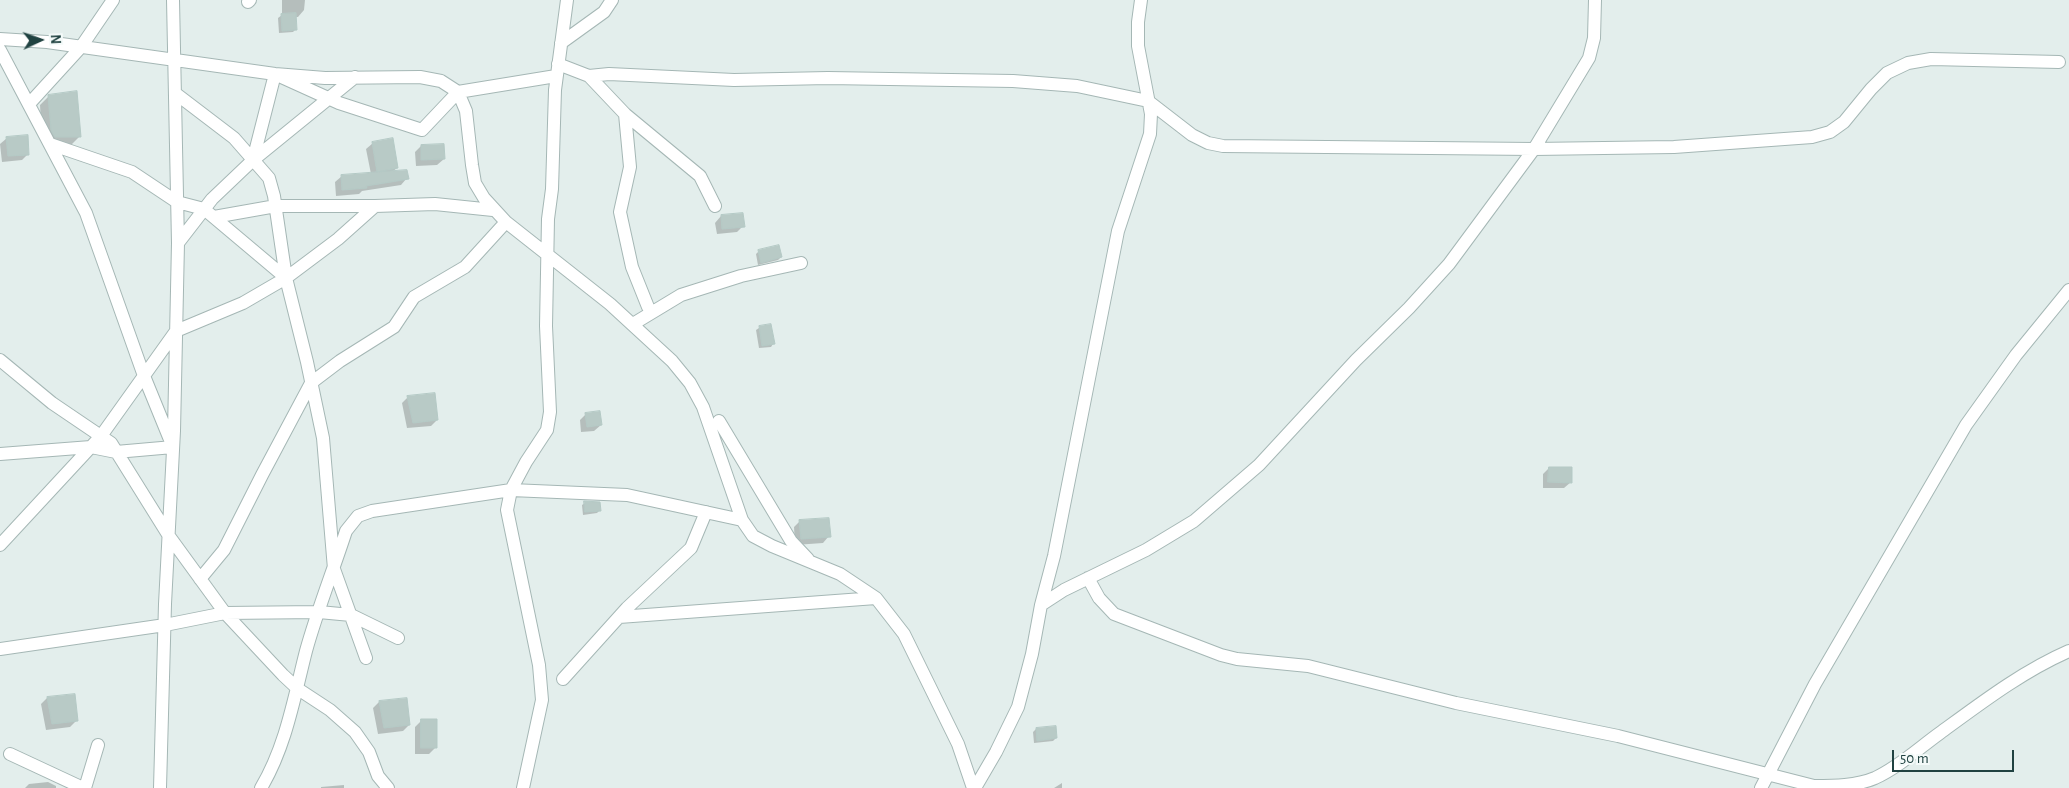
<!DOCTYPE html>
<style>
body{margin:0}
#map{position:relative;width:2069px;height:788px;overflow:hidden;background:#e3eeec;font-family:"Alegreya Sans",sans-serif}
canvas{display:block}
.north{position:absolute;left:15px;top:15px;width:50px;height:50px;-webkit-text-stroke:4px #f4faf9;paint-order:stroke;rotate:87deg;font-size:14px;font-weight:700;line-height:20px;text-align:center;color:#204241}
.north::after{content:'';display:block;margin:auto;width:18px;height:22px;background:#204241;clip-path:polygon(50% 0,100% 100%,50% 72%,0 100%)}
.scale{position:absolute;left:1892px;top:750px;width:122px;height:22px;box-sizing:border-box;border:2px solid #204241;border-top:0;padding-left:6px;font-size:15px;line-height:18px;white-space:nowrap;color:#204241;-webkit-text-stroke:4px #f4faf9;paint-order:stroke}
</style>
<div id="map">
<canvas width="2069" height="788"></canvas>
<div class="north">N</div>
<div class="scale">50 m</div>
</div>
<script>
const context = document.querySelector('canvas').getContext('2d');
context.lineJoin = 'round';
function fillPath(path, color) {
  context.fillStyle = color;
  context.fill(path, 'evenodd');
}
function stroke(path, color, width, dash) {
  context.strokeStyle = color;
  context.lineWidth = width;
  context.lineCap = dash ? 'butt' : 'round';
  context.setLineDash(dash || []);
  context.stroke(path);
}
fillPath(new Path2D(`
 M282,0H305L304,10L298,17H295V30L293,32L279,33L278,18L282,15Z
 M49,96L80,136L70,146L42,139L40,105Z
 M7,138L28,154L22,160L2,162L0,144Z
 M373,143L397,168L392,172L407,178L401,185L362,191L359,194L336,196L335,182L342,176L371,174L366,149Z
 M421,146L444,159L437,165L416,166L415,152Z
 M721,216L743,226L737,232L717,234L715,223Z
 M759,251L781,257L778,260L758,265L756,254Z
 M770,326L773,344L771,347L759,348L756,330L759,328Z
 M408,397L437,420L431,426L407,428L402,403Z
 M586,414L601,425L594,431L581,432L580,420Z
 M1549,468L1571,482L1564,488H1543V474Z
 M585,503L599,511L597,513L583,515L582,505Z
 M800,521L829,536L823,543L795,545L794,527Z
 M74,695L76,721L70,727L46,730L41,704L47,698Z
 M406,699L409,725L403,731L378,734L373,708L379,702Z
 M422,720L435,748L429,754H415V727Z
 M1036,729L1056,738L1053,741L1034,743L1033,732Z
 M48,782L56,786V788H25L29,784Z
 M1062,783V788H1054Z
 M344,785V788H321V787Z`), '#0003');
const building = new Path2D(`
 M296,13L297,30L282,31L281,14Z
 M77,91L81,137H55L51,130L48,95Z
 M28,135L29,155L8,156L6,137Z
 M393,138L398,168L377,172L372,142Z
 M444,144L445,159L421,160V145Z
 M407,170L409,179L366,186L367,188L342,190L341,175Z
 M743,213L745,227L722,229L721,215Z
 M779,245L782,257L761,263L758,250Z
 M771,324L775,344L762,346L759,326Z
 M435,393L438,420L413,423L407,396Z
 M600,411L602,425L587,427L585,413Z
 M1549,467H1572V483L1548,482Z
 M584,501L600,502L601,511L585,512Z
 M829,518L831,537L801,539L799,520Z
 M75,694L78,721L52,724L47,697Z
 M407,698L410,725L384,728L379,701Z
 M421,719H437V748H421Z
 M1056,726L1057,738L1037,741L1036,728Z`);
fillPath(building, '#b8cac6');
stroke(building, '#b4c9c5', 1);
const street = new Path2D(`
 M248,2L250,0
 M0,39L47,42L275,74L325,78L420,77L441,81L458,92L466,111L472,165L475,183L484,198L506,222L610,304L672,361L690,383L703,407L742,520L753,536L772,546L840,574L876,598L904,634L958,744L973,788
 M561,43L604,12L612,0
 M0,50L86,213L144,376L173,447L116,452L91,447L0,454
 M558,64L589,76L609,74L734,80L828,78L1013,81L1077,86L1148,101L1192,135L1208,143L1223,146L1534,149L1674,147L1812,137L1830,132L1844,122L1871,89L1887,73L1908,63L1931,59L2059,62
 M589,76L625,114L630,167L620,212L632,267L648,307
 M175,93L234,138L269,178L274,196L286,278L307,362L323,438L334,569L366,658
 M29,104L81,47L113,0
 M625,114L700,176L715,206
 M50,144L132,172L177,202L204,209L286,278
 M253,160L275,74L339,103L422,130L458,92L556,76
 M214,217L276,206H375
 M178,243L212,199L253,160L355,77
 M633,324L681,295L741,276L801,263
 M0,360L52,403L111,443L169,536L225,613L283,675L298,689L330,710L355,732L369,752L378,776L388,788
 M719,421L791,541L808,559
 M0,545L101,436L176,331L243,303L286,278L338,239L375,206L435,204L493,210
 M1088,578L1099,598L1114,614L1221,655L1237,659L1308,666L1456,703L1618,736L1814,786C1834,786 1856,786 1875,778C1899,767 1919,748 1940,733C1981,703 2023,671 2069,651
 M200,579L224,550L262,475L311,383L340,361L394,327L414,297L465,267L506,222
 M1041,605L1064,590L1146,550L1194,521L1259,465L1356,360L1409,308L1449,264L1534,149L1589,58L1594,38L1595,0
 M619,617L876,598
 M0,649L165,625L225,613L319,612L351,615L398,638
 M563,679L627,608L691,548L706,512
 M10,754L83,788
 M85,788L98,745
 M160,788L165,604L174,431L178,243L173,0
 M261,788C286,746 294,698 306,651C317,611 333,571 346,531L358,516L372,511L511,490L627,495L742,520
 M523,788L542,700L539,665L507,510L511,490L526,462L547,430L550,412L546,326L548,219L552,189L555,90L567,0
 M975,788L996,752L1018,707L1032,654L1041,605L1054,556L1118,231L1150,134L1151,114L1138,46V22L1141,0
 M1761,788L1815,684L1966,425L2016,355L2069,290`);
stroke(street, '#a5b7b5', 14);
stroke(street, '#fff', 12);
</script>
